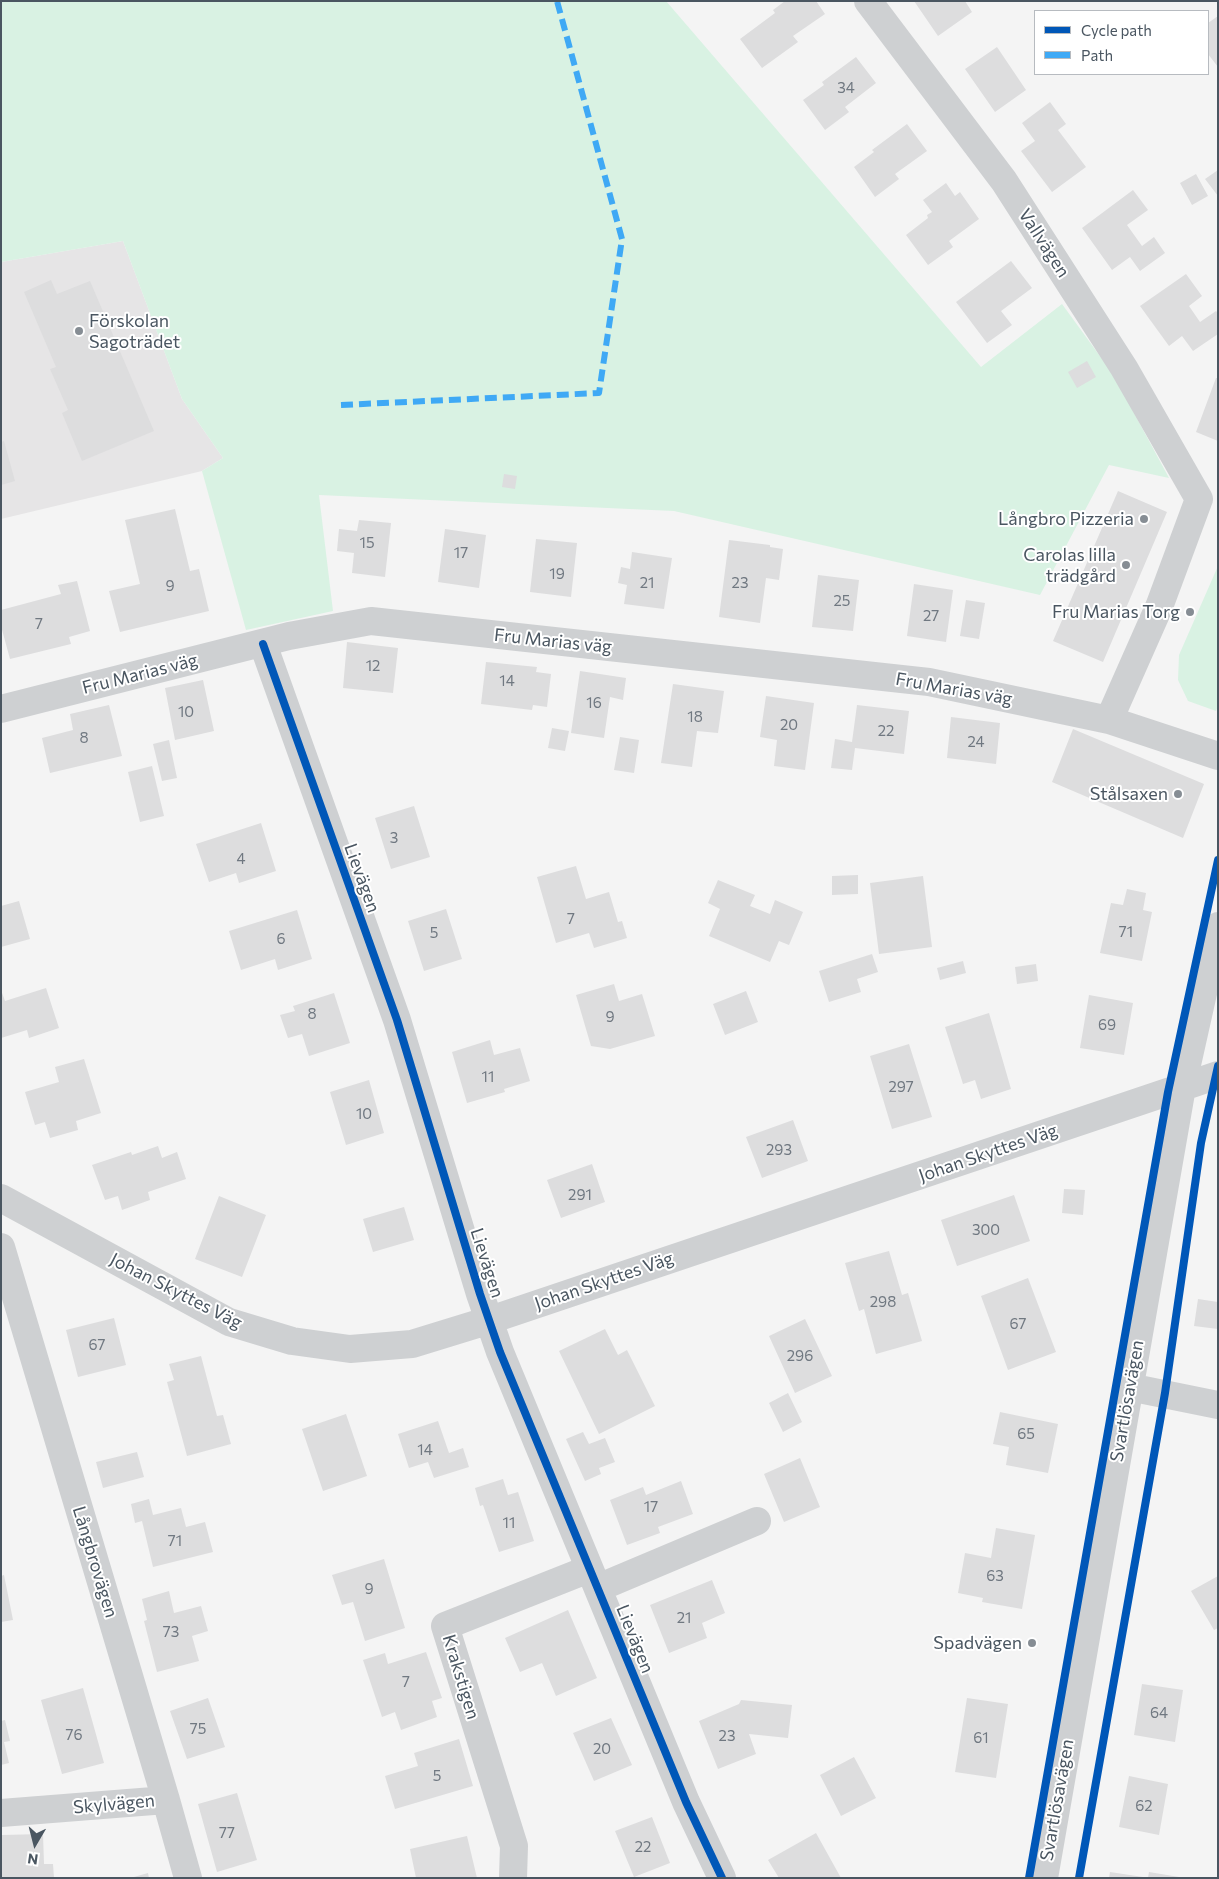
<!DOCTYPE html>
<meta charset="utf-8">
<style>
body{margin:0}
#map{position:relative;width:1219px;height:1879px;overflow:hidden;background:#f4f4f4;font-family:Commissioner,sans-serif}
canvas{display:block}
.frame{position:absolute;inset:0;border:2px solid #4a5661;pointer-events:none}
.legend{position:absolute;left:1034px;top:10px;width:175px;height:65px;box-sizing:border-box;background:#fff;border:1px solid #b7bbc0;margin:0;padding:6px 9px;list-style:none;font-size:15px;color:#4a5661}
.legend li{display:flex;align-items:center;gap:10px;height:25px}
.legend b{width:25px;border:1px solid #b7bbc0}
.north{position:absolute;left:10px;top:1819px;width:50px;height:50px;-webkit-text-stroke:4px #fff;paint-order:stroke;rotate:188deg;font-size:14px;font-weight:700;line-height:20px;text-align:center;color:#4a5661}
.north::after{content:'';display:block;margin:auto;width:18px;height:22px;background:#4a5661;clip-path:polygon(50% 0,100% 100%,50% 72%,0 100%)}
</style>
<div id="map">
<canvas width="1219" height="1879"></canvas>
<div class="frame"></div>
<ul class="legend">
<li><b style="height:6px;background:#0057b8"></b>Cycle path</li>
<li><b style="height:6px;background:#3fa9f5"></b>Path</li>
</ul>
<div class="north">N</div>
</div>
<script>
const context = document.querySelector('canvas').getContext('2d');
context.lineJoin = 'round';
function fillPath(path, color) {
  context.fillStyle = color;
  context.fill(path, 'evenodd');
}
function stroke(path, color, width, dash) {
  context.strokeStyle = color;
  context.lineWidth = width;
  context.lineCap = dash ? 'butt' : 'round';
  context.setLineDash(dash || []);
  context.stroke(path);
}
function label(font, color, halo, rows, align = 'center') {
  context.font = font + ' Commissioner,sans-serif';
  context.lineWidth = 4;
  context.setLineDash([]);
  context.textBaseline = 'middle';
  context.strokeStyle = halo;
  context.fillStyle = color;
  for (const [text, x, y, turn = 0] of rows) {
    context.save();
    context.translate(x, y);
    context.rotate((+turn || 0) * Math.PI / 180);
    context.textAlign = isNaN(turn) ? turn : align;
    if (halo) context.strokeText(text, 0, 0);
    context.fillText(text, 0, 0);
    context.restore();
  }
}
fillPath(new Path2D(`
 M123,241L182,399L223,458L202,471L1,519V262Z`), '#e6e5e6');
fillPath(new Path2D(`
 M1,1H666L981,367L1062,304L1113,374L1169,478L1109,465L1040,595L674,511L319,495L333,611L246,630L202,471L223,458L182,399L123,241L1,262Z
 M1218,566V706L1216,711L1188,701L1178,680L1179,655Z`), '#d9f2e3');
fillPath(new Path2D(`
 M785,1H816L825,14L793,36L798,42L762,68L740,39L775,13L773,10Z
 M914,1H965L972,12L938,36Z
 M1218,16V67L1208,54V23Z
 M997,47L1026,90L995,112L965,69Z
 M856,57L876,83L845,107L849,112L825,130L803,100L824,85L822,82Z
 M1050,102L1066,124L1058,130L1086,167L1052,192L1021,151L1035,141L1022,123Z
 M907,124L927,151L895,174L899,179L875,197L854,167L874,152L872,150Z
 M1218,170V196L1205,179Z
 M1196,174L1208,196L1192,205L1180,183Z
 M946,183L955,196L960,192L979,219L949,241L953,247L928,265L906,235L928,218L927,215L932,212L923,200Z
 M1133,190L1148,210L1127,225L1142,246L1154,237L1165,253L1140,271L1130,257L1112,270L1082,228Z
 M1011,261L1032,288L1001,311L1012,325L987,343L956,302Z
 M1186,274L1202,296L1189,306L1200,322L1216,311L1218,313V334L1193,351L1182,336L1169,346L1140,306Z
 M51,280L57,294L90,281L154,431L82,461L62,413L68,410L50,369L56,367L24,292Z
 M1087,361L1096,377L1077,388L1068,372Z
 M1216,378H1218V441L1196,432Z
 M4,441L15,481L1,485V442Z
 M504,474L517,476L515,489L502,487Z
 M1118,491L1167,512L1103,662L1053,641Z
 M175,509L190,571L199,569L209,611L120,632L109,591L140,584L125,520Z
 M359,520L391,523L385,577L352,573L354,553L337,551L339,529L357,531Z
 M445,529L486,535L479,588L438,582Z
 M536,539L577,543L571,597L530,592Z
 M729,540L770,545V547L783,549L779,580L766,578L760,623L719,617Z
 M632,552L672,558L664,609L624,604L627,585L618,583L621,567L630,569Z
 M818,575L859,580L853,631L812,627Z
 M77,581L90,631L69,637L71,644L10,659L1,626V610L61,594L58,585Z
 M914,584L953,590L946,642L907,636Z
 M966,600L985,603L979,639L960,636Z
 M347,642L398,648L393,693L343,688Z
 M486,662L537,667L536,672L551,674L547,707L533,705L532,710L481,704Z
 M580,671L626,678L623,700L610,697L604,738L571,733Z
 M203,680L214,731L175,740L165,688Z
 M673,684L724,691L718,733L697,731L692,767L661,763Z
 M766,696L814,703L805,770L774,766L777,740L760,737Z
 M109,705L122,756L50,773L42,738L73,730L70,714Z
 M857,705L909,711L904,754L855,748L852,770L831,768L835,739L852,742Z
 M951,717L1000,723L996,764L947,758Z
 M552,728L569,731L565,751L548,748Z
 M1073,729L1204,784L1183,838L1052,782Z
 M620,737L639,740L634,773L614,770Z
 M169,740L177,778L162,781L153,744Z
 M152,766L164,816L140,822L128,772Z
 M414,806L430,857L391,869L375,818Z
 M261,823L276,871L239,883L236,873L209,882L196,844Z
 M576,866L586,899L609,892L618,922L622,921L627,938L594,948L589,933L556,943L537,877Z
 M858,875V894L832,895V876Z
 M923,876L932,947L879,954L870,883Z
 M718,880L755,895L750,906L770,914L775,900L803,912L789,945L779,941L770,962L709,936L720,909L708,903Z
 M1127,889L1146,893L1143,910L1152,912L1142,961L1100,953L1111,903L1123,905Z
 M19,901L30,939L1,947V906Z
 M446,909L462,959L424,971L408,921Z
 M297,910L312,959L278,970L275,959L241,970L229,931Z
 M872,954L878,972L857,979L861,992L829,1002L819,971Z
 M963,961L966,973L940,980L937,968Z
 M1036,964L1038,981L1017,984L1015,967Z
 M614,984L619,1001L642,994L655,1036L610,1049L591,1046L576,995Z
 M46,988L59,1028L29,1038L27,1030L1,1038V990L5,1001Z
 M746,991L758,1022L725,1035L713,1004Z
 M334,993L350,1043L309,1056L302,1034L288,1038L280,1015L295,1011L293,1006Z
 M1089,995L1133,1003L1124,1055L1080,1048Z
 M989,1013L1011,1089L981,1099L975,1080L963,1084L945,1027Z
 M490,1040L494,1055L520,1048L530,1081L504,1089L505,1092L467,1103L452,1052Z
 M909,1044L932,1117L892,1129L870,1056Z
 M84,1059L101,1113L76,1121L78,1130L50,1138L45,1122L35,1125L25,1092L59,1082L55,1067Z
 M369,1080L384,1133L346,1145L330,1092Z
 M793,1120L808,1161L762,1178L746,1137Z
 M158,1146L162,1158L177,1152L186,1179L148,1192L150,1200L122,1210L118,1196L105,1200L92,1165L131,1152L132,1155Z
 M592,1164L605,1202L561,1218L547,1180Z
 M1064,1189L1085,1190L1083,1215L1062,1213Z
 M1014,1195L1030,1241L957,1266L941,1220Z
 M219,1196L266,1215L242,1277L195,1259Z
 M404,1207L414,1240L373,1252L363,1219Z
 M889,1251L902,1295L908,1293L922,1341L876,1354L864,1309L859,1311L845,1263Z
 M1028,1278L1056,1352L1008,1370L981,1296Z
 M1198,1299L1218,1302V1329L1194,1326Z
 M114,1318L126,1365L78,1377L66,1330Z
 M805,1319L832,1376L795,1393L769,1336Z
 M605,1329L618,1355L627,1350L655,1406L599,1434L559,1351Z
 M201,1356L217,1416L223,1415L231,1444L187,1456L167,1382L174,1380L169,1364Z
 M788,1393L802,1422L783,1432L769,1403Z
 M1000,1412L1058,1424L1048,1473L1006,1465L1009,1447L993,1444Z
 M346,1414L367,1476L323,1491L302,1429Z
 M438,1421L449,1453L463,1448L469,1467L434,1478L428,1462L409,1468L398,1434Z
 M583,1432L589,1444L605,1438L615,1462L599,1468L601,1474L585,1481L566,1439Z
 M137,1452L144,1477L103,1488L96,1462Z
 M800,1458L820,1507L784,1522L764,1474Z
 M503,1479L508,1495L518,1492L534,1541L499,1552L483,1505L480,1506L475,1488Z
 M681,1481L693,1514L658,1527L660,1533L627,1545L610,1500L643,1487L646,1495Z
 M149,1499L153,1515L181,1508L186,1527L205,1522L213,1552L153,1567L142,1521L135,1523L131,1504Z
 M996,1528L1035,1535L1022,1609L982,1602L983,1598L958,1593L965,1553L991,1558Z
 M384,1559L405,1628L365,1641L353,1602L342,1605L332,1575Z
 M4,1575L13,1620L1,1622V1576Z
 M1218,1576V1628L1214,1630L1191,1591Z
 M712,1580L725,1613L702,1623L707,1638L669,1653L650,1605Z
 M169,1591L174,1613L201,1606L208,1631L192,1636L199,1661L157,1672L144,1621L147,1620L142,1599Z
 M568,1610L597,1678L556,1696L542,1663L520,1672L505,1638Z
 M426,1652L442,1698L432,1701L437,1717L401,1730L395,1712L382,1717L363,1660L385,1653L388,1664Z
 M1142,1684L1183,1690L1175,1742L1134,1735Z
 M83,1688L104,1763L62,1774L41,1700Z
 M208,1698L225,1747L187,1759L170,1711Z
 M967,1698L1008,1704L996,1778L955,1772Z
 M741,1700L792,1705L788,1738L749,1734L756,1754L718,1769L699,1721L739,1704Z
 M611,1718L632,1765L594,1781L573,1733Z
 M5,1720L10,1741L4,1742L9,1763L1,1765V1721Z
 M459,1739L473,1786L395,1809L385,1776L418,1766L414,1753Z
 M854,1757L876,1798L841,1816L820,1775Z
 M1129,1776L1168,1784L1159,1835L1119,1827Z
 M237,1793L257,1860L217,1872L198,1804Z
 M652,1817L670,1863L634,1877L615,1831Z
 M816,1833L841,1878H779L768,1860Z
 M43,1834L44,1864H53L54,1878H2V1835Z
 M467,1836L477,1878H416L410,1849Z
 M1110,1872L1143,1877V1878H1109Z
 M1149,1872L1179,1877V1878H1148Z
 M148,1873L149,1878H134V1877Z`), '#ddddde');
stroke(new Path2D(`
 M868,1L1004,181L1124,368L1199,499
 M263,644L397,1020L480,1294L500,1352L686,1802L722,1878
 M1,709L289,636L371,621L929,682L1109,720L1218,756
 M1109,720L1159,607L1199,499
 M1,1198L229,1322L292,1341L350,1349L412,1344L490,1320L1218,1075
 M1,1247L166,1800L188,1878
 M1129,1387L1218,1405
 M598,1588L757,1521
 M1,1813L166,1800
 M513,1878L514,1846L445,1626L589,1569
 M1044,1878L1182,1087L1218,926`), '#ced0d2', 28);
stroke(new Path2D(`
 M341,405L599,393L622,239L557,1`), '#3fa9f5', 6, [12, 6]);
stroke(new Path2D(`
 M263,644L397,1020L480,1294L500,1352L686,1802L722,1878
 M1029,1878L1168,1092L1218,860
 M1079,1878L1165,1393L1201,1143L1218,1066`), '#0057b8', 8);
for (const [x, y, r, color] of [
 [79,331,5,"#868d94"],
 [1144,519,5,"#868d94"],
 [1126,565,5,"#868d94"],
 [1190,612,5,"#868d94"],
 [1178,794,5,"#868d94"],
 [1032,1643,5,"#868d94"]
]) {
  const dot = new Path2D();
  dot.arc(x, y, r, 0, 2 * Math.PI);
  context.fillStyle = color;
  context.fill(dot);
  stroke(dot, '#fff', 2);
}
label('15px', '#707881', null, [
 ["34",846,88],
 ["15",367,543],
 ["17",461,553],
 ["19",557,574],
 ["21",647,583],
 ["23",740,583],
 ["9",170,586],
 ["25",842,601],
 ["27",931,616],
 ["7",39,624],
 ["12",373,666],
 ["14",507,681],
 ["16",594,703],
 ["10",186,712],
 ["18",695,717],
 ["20",789,725],
 ["22",886,731],
 ["8",84,738],
 ["24",976,742],
 ["3",394,838],
 ["4",241,859],
 ["7",571,919],
 ["71",1126,932],
 ["5",434,933],
 ["6",281,939],
 ["8",312,1014],
 ["9",610,1017],
 ["69",1107,1025],
 ["11",488,1077],
 ["297",901,1087],
 ["10",364,1114],
 ["293",779,1150],
 ["291",580,1195],
 ["300",986,1230],
 ["298",883,1302],
 ["67",1018,1324],
 ["67",97,1345],
 ["296",800,1356],
 ["65",1026,1434],
 ["14",425,1450],
 ["17",651,1507],
 ["11",509,1523],
 ["71",175,1541],
 ["63",995,1576],
 ["9",369,1589],
 ["21",684,1618],
 ["73",171,1632],
 ["7",406,1682],
 ["64",1159,1713],
 ["75",198,1729],
 ["76",74,1735],
 ["23",727,1736],
 ["61",981,1738],
 ["20",602,1749],
 ["5",437,1776],
 ["62",1144,1806],
 ["77",227,1833],
 ["22",643,1847]
]);
label('18px', '#4a5661', '#fff', [
 ["Vallvägen",1044,243,57],
 ["Fru Marias väg",553,641,6],
 ["Fru Marias väg",140,674,-14],
 ["Fru Marias väg",954,689,10],
 ["Lievägen",362,878,70],
 ["Johan Skyttes Väg",988,1153,-19],
 ["Lievägen",487,1263,72],
 ["Johan Skyttes Väg",604,1281,-19],
 ["Johan Skyttes Väg",176,1291,27],
 ["Svartlösavägen",1127,1401,-80],
 ["Långbrovägen",95,1562,73],
 ["Lievägen",635,1639,68],
 ["Krakstigen",461,1677,73],
 ["Svartlösavägen",1057,1800,-80],
 ["Skylvägen",114,1804,-5]
]);
label('18px', '#4a5661', '#fff', [
 ["Förskolan",89,321,"left"],
 ["Sagoträdet",89,342,"left"],
 ["Långbro Pizzeria",1134,519],
 ["Carolas lilla",1116,555],
 ["trädgård",1116,576],
 ["Fru Marias Torg",1180,612],
 ["Stålsaxen",1168,794],
 ["Spadvägen",1022,1643]
], 'right');
</script>
